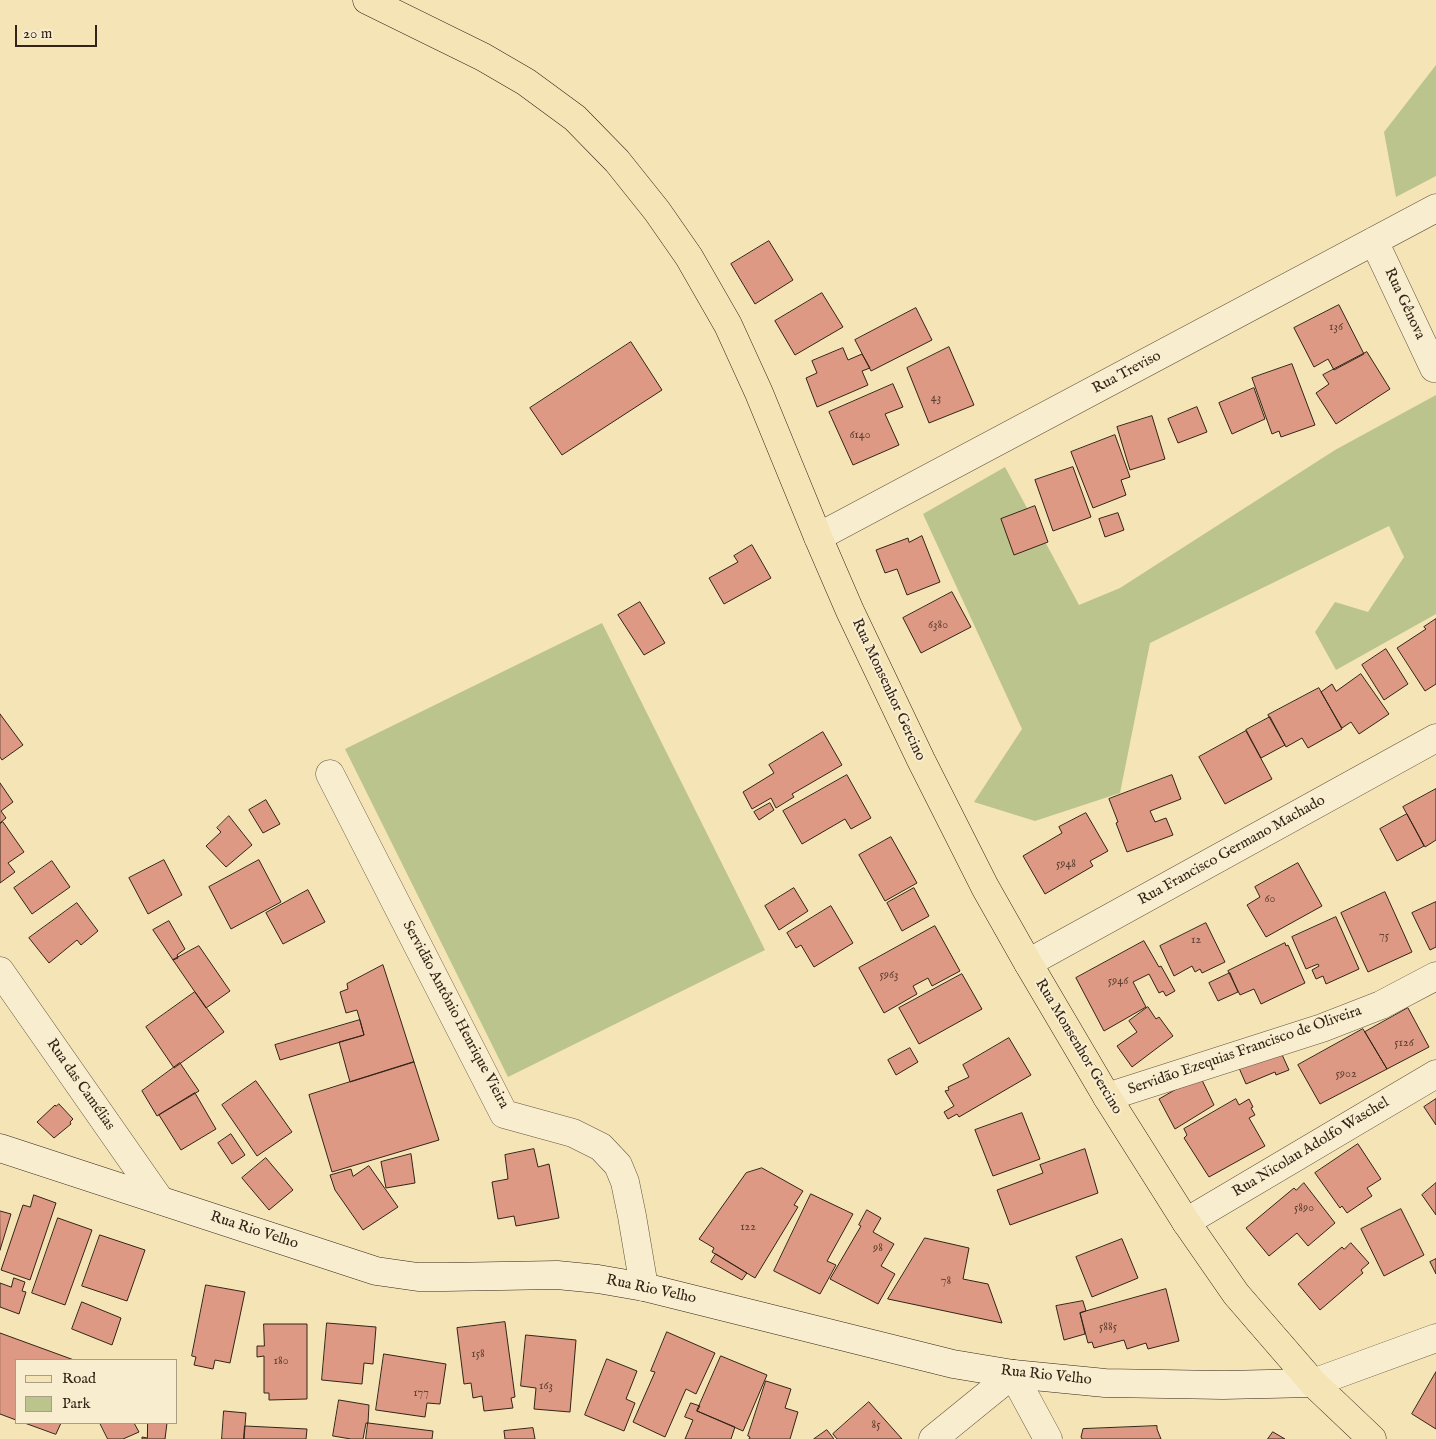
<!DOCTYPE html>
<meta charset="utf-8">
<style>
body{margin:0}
#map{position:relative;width:1436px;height:1439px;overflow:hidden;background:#f5e4b5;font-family:"IM FELL English",serif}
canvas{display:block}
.legend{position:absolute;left:15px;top:1359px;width:162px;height:65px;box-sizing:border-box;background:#f8edcf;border:1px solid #aa9d86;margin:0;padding:6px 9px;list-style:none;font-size:15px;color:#342418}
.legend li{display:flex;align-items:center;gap:10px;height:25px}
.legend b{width:25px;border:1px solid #aa9d86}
.scale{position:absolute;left:15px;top:25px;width:82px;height:22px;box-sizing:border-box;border:2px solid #342418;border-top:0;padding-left:6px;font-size:15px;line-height:18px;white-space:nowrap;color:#342418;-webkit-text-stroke:4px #f8edcf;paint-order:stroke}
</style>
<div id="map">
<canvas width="1436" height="1439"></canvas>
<ul class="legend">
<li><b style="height:6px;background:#f5e4b5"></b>Road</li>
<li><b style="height:14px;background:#bcc48d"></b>Park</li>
</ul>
<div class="scale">20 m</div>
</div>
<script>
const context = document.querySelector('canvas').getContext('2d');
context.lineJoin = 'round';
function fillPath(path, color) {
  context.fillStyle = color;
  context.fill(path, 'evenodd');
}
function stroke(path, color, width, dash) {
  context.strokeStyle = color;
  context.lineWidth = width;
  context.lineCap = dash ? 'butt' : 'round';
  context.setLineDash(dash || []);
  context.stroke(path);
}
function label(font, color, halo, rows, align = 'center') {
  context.font = font + ' "IM FELL English",serif';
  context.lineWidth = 4;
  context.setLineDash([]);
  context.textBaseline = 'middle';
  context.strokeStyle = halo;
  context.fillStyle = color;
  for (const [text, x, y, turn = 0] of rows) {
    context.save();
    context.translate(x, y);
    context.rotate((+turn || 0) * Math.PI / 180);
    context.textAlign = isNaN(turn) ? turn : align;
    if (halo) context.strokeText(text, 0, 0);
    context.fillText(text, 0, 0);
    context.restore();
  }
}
fillPath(new Path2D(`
 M1436,65V176L1396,197L1384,132Z
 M1436,395V614L1336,670L1315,632L1335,602L1368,612L1404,557L1389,526L1150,643L1120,793L1035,821L974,802L1022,729L923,514L1005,467L1079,605L1120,588L1335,450Z
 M602,623L765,950L508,1077L345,749Z`), '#bcc48d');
const building = new Path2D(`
 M769,241L793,280L755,304L731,264Z
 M822,293L843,327L795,355L775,321Z
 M1339,305L1364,354L1334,370L1328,359L1314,367L1294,328Z
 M916,308L932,340L871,371L855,340Z
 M631,342L662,390L562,455L530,408Z
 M949,347L974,405L929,423L907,368Z
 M843,348L848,360L862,354L870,368L862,371L868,385L817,407L806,378L817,373L812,361Z
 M1367,352L1390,389L1336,424L1316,393L1329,384L1323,375Z
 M1292,364L1315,425L1281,437L1279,431L1272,434L1252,378Z
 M893,384L903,407L885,414L899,445L853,465L829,412Z
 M1254,388L1265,419L1232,434L1219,403Z
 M1197,407L1207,432L1178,443L1168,419Z
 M1152,416L1165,459L1130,470L1117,427Z
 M1115,435L1130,477L1121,480L1126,495L1093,508L1071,452Z
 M1073,467L1091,517L1053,531L1035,480Z
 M1035,506L1048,542L1014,555L1001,519Z
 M1118,513L1124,530L1105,537L1099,519Z
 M922,536L940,582L907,595L897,569L885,573L876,550L908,538L909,542Z
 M752,545L771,578L724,604L709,578L738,562L734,556Z
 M952,592L971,627L921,653L903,618Z
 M640,602L665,643L644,655L618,615Z
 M1436,619V684L1425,691L1397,648L1426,629L1424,627Z
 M1386,649L1408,684L1384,700L1362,665Z
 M1361,674L1389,714L1359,734L1351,722L1342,728L1321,692L1332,684L1336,691Z
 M1319,688L1342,729L1308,748L1302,738L1286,747L1268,715Z
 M0,714L23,745L2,760L0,757Z
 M1270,717L1285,745L1261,758L1246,730Z
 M1246,731L1272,779L1225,804L1199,757Z
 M823,732L842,765L792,794L794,797L776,808L771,798L752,809L743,792L774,773L769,765Z
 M847,775L871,818L851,829L845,819L802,844L783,811Z
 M1172,775L1181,799L1150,811L1155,822L1166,818L1173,835L1127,852L1116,823L1118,822L1109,799Z
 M0,783L13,802L1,811L6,818L0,823Z
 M1436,789V840L1425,847L1403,807Z
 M266,800L280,824L263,833L249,810Z
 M770,803L774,810L759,820L754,812Z
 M1086,813L1108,851L1090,861L1093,866L1045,894L1023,856L1062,833L1059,827Z
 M1407,814L1424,846L1397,861L1380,829Z
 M229,816L252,845L226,867L206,846L221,832L217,828Z
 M3,822L24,852L8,863L15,872L0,883V824Z
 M891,837L917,883L885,901L859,855Z
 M164,860L182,895L148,914L129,878Z
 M259,860L281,902L231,929L209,887Z
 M52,861L70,887L32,914L14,888Z
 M1298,863L1322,906L1266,937L1247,905L1260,897L1255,887Z
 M794,888L808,911L779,930L765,906Z
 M914,888L929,916L902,931L887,903Z
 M308,890L325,922L283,944L266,913Z
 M1385,892L1412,952L1368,972L1341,913Z
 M1436,902V947L1430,950L1412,913Z
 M77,903L98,931L81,945L77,940L49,963L29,938Z
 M831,906L853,943L814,967L801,945L796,948L787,933Z
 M1336,917L1359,969L1326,984L1323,976L1316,979L1312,970L1319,966L1318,964L1306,969L1292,937Z
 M169,921L185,949L177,955L178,958L173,960L153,930Z
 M1206,923L1225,962L1202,973L1200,969L1195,972L1192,966L1174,976L1160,946Z
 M935,926L960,971L932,986L928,978L913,986L917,994L884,1013L859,968Z
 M1144,941L1159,967L1161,966L1175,991L1166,996L1163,991L1159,993L1149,974L1133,982L1146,1007L1104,1031L1076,978Z
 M1285,943L1286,946L1288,945L1305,983L1261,1004L1254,989L1240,995L1228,971Z
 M199,946L230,991L206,1008L173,960Z
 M383,965L414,1062L350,1082L339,1042L364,1035L357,1010L346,1013L340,992L348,989L347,984Z
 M1230,973L1238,992L1218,1001L1209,983Z
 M962,974L982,1009L919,1044L899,1008Z
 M195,992L224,1032L174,1068L146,1027Z
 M1148,1007L1156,1019L1159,1017L1173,1036L1132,1067L1117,1046L1137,1032L1129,1021Z
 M1408,1008L1429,1047L1387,1069L1365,1032Z
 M360,1020L364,1035L280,1060L275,1045Z
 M1363,1029L1387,1069L1320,1104L1298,1065Z
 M1009,1038L1031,1075L959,1117L957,1114L948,1119L944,1112L954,1106L945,1091L949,1090L948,1087L969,1077L963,1065Z
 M910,1048L918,1062L896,1075L888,1060Z
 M1279,1048L1289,1070L1276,1075L1275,1072L1246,1084L1239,1068Z
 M414,1062L439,1140L332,1172L309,1095Z
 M180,1063L199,1091L157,1116L142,1091Z
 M1201,1078L1214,1105L1175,1129L1159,1099L1192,1080Z
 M256,1081L292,1132L257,1156L222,1105Z
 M195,1093L216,1129L181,1150L159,1115Z
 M1236,1099L1239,1105L1249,1099L1253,1107L1251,1108L1255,1115L1249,1118L1265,1146L1209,1177L1184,1138L1187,1135L1184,1129Z
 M1436,1099V1125L1424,1107Z
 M59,1104L73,1119L70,1122L71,1124L54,1138L37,1122L55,1105L56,1106Z
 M1022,1113L1040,1159L993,1176L975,1130Z
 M231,1134L245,1155L232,1164L218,1143Z
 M1358,1144L1381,1179L1367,1188L1372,1196L1347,1213L1342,1206L1340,1208L1315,1173Z
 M534,1149L538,1167L549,1164L559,1218L516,1226L514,1216L498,1219L492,1182L508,1179L505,1155Z
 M1085,1149L1098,1193L1010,1225L997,1190L1043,1173L1040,1165Z
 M411,1154L415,1183L386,1188L381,1162Z
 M266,1158L293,1190L269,1210L242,1178Z
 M369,1166L398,1207L363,1230L335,1190L330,1175L351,1169L353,1176Z
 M762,1168L803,1191L794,1205L798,1207L755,1278L712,1252L714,1248L699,1239L746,1173Z
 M1304,1183L1335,1223L1308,1246L1297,1233L1269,1256L1246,1228L1294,1188L1296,1190Z
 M1436,1183V1215L1422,1195Z
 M811,1194L853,1214L827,1261L836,1265L820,1294L774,1271Z
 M34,1195L56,1203L30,1280L1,1270L23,1205L30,1207Z
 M1401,1209L1424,1255L1384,1276L1361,1229Z
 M867,1210L881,1218L873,1232L894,1244L881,1266L895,1274L878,1304L830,1279L861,1226L859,1225Z
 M0,1211L11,1214L0,1250Z
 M58,1218L92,1230L65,1305L32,1293Z
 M100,1235L145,1250L127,1301L82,1286Z
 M925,1238L969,1248L963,1279L988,1284L1002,1323L888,1299Z
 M1122,1239L1138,1278L1092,1297L1076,1257Z
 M1351,1243L1369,1263L1361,1270L1363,1273L1320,1310L1298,1284L1342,1247L1344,1249Z
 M716,1254L747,1273L742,1280L711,1262Z
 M1436,1259V1274L1430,1262Z
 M14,1278L25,1282L22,1291L26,1292L19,1314L0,1307V1283L11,1287Z
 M206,1285L245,1292L230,1363L215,1360L213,1369L194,1365L196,1357L192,1356Z
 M1166,1289L1179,1341L1148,1349L1146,1343L1127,1349L1124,1340L1094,1348L1092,1342L1088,1343L1080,1313Z
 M1083,1301L1086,1311L1080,1313L1085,1334L1064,1340L1056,1306Z
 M82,1302L121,1318L112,1345L72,1329Z
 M505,1322L515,1397L511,1398L513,1408L484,1411L482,1396L473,1398L471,1383L464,1384L457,1328Z
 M327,1323L376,1327L373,1364L364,1363L362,1384L322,1380Z
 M264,1324H307V1399L269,1400V1393H264V1356L257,1357V1346H264Z
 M667,1332L715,1353L696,1394L686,1389L665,1437L633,1422L655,1372L651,1371Z
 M0,1333L74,1360H16V1420L0,1414Z
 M526,1335L576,1340L570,1412L534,1409L536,1388L521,1386Z
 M384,1354L446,1364L440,1404L427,1403L425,1417L376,1410Z
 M721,1356L767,1375L743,1431L697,1411Z
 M607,1359L637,1371L626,1399L635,1403L624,1431L585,1415Z
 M1436,1372V1429L1412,1414Z
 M766,1381L791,1389L785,1408L798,1412L790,1439H749L750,1437L748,1436Z
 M339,1400L369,1405L368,1423H366L363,1439H351L333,1436Z
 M869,1402L902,1439H837L833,1434Z
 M691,1403L700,1406L697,1411L735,1427L731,1439H685L693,1420L685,1417Z
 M224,1411L246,1413L244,1439H222Z
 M25,1423H61L56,1434Z
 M100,1423H134L139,1432L123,1439H108Z
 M148,1423H167L165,1439H142V1437L147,1438Z
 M368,1423L433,1431L432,1439H366Z
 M245,1426L307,1429L306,1439H244Z
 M1157,1426V1429L1161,1439H1082L1081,1437L1083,1429Z
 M533,1428L535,1439H505L504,1431Z
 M827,1430L834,1439H814Z
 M1273,1432L1285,1439H1268Z`);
fillPath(building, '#dd9983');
stroke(building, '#342418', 1);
const street = new Path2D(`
 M1374,241L1434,368
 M818,537L1436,208
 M330,774L504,1114L573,1133L601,1147L618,1165L625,1182L632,1216L644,1287
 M1028,963L1436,738
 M0,971L160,1200
 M1107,1097L1322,1028L1381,1005L1436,976
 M1186,1222L1436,1074
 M1313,1383L1436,1338
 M933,1439L1013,1374L1048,1439`);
const secondary = new Path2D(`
 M0,1148L376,1271L418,1277H445L557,1275L598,1279L644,1287L953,1364L1013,1374L1105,1383L1223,1385L1313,1383`);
const primary = new Path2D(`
 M367,0L483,57L526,82L575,118L617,161L657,211L689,257L728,325L759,393L818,537L850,611L921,760L985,887L1028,963L1107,1097L1186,1222L1236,1294L1313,1383L1372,1439`);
stroke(street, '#64543f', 29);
stroke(secondary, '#342418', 29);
stroke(primary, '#342418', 29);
stroke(street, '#f8edcf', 28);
stroke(secondary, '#f8edcf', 28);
stroke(primary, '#f5e4b5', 28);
label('12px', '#5e4133', null, [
 ["136",1336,328],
 ["43",936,399],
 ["6140",860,436],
 ["6380",938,626],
 ["5948",1066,865],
 ["60",1270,900],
 ["75",1384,937],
 ["12",1196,941],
 ["5963",889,976],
 ["5946",1118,982],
 ["5126",1404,1044],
 ["5902",1346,1075],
 ["5890",1304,1209],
 ["122",748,1228],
 ["98",878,1249],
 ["78",946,1282],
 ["5885",1108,1328],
 ["158",478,1355],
 ["180",281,1362],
 ["163",546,1387],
 ["177",421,1394],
 ["85",876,1426]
]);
label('15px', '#342418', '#f8edcf', [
 ["Rua Gênova",1404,304,65],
 ["Rua Treviso",1127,373,-28],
 ["Rua Monsenhor Gercino",888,690,65],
 ["Rua Francisco Germano Machado",1232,851,-29],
 ["Servidão Antônio Henrique Vieira",455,1015,62],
 ["Rua Monsenhor Gercino",1078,1047,59],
 ["Servidão Ezequias Francisco de Oliveira",1245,1051,-19],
 ["Rua das Camélias",80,1085,55],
 ["Rua Nicolau Adolfo Waschel",1311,1148,-31],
 ["Rua Rio Velho",254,1231,18],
 ["Rua Rio Velho",651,1290,12],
 ["Rua Rio Velho",1046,1376,6]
]);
</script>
